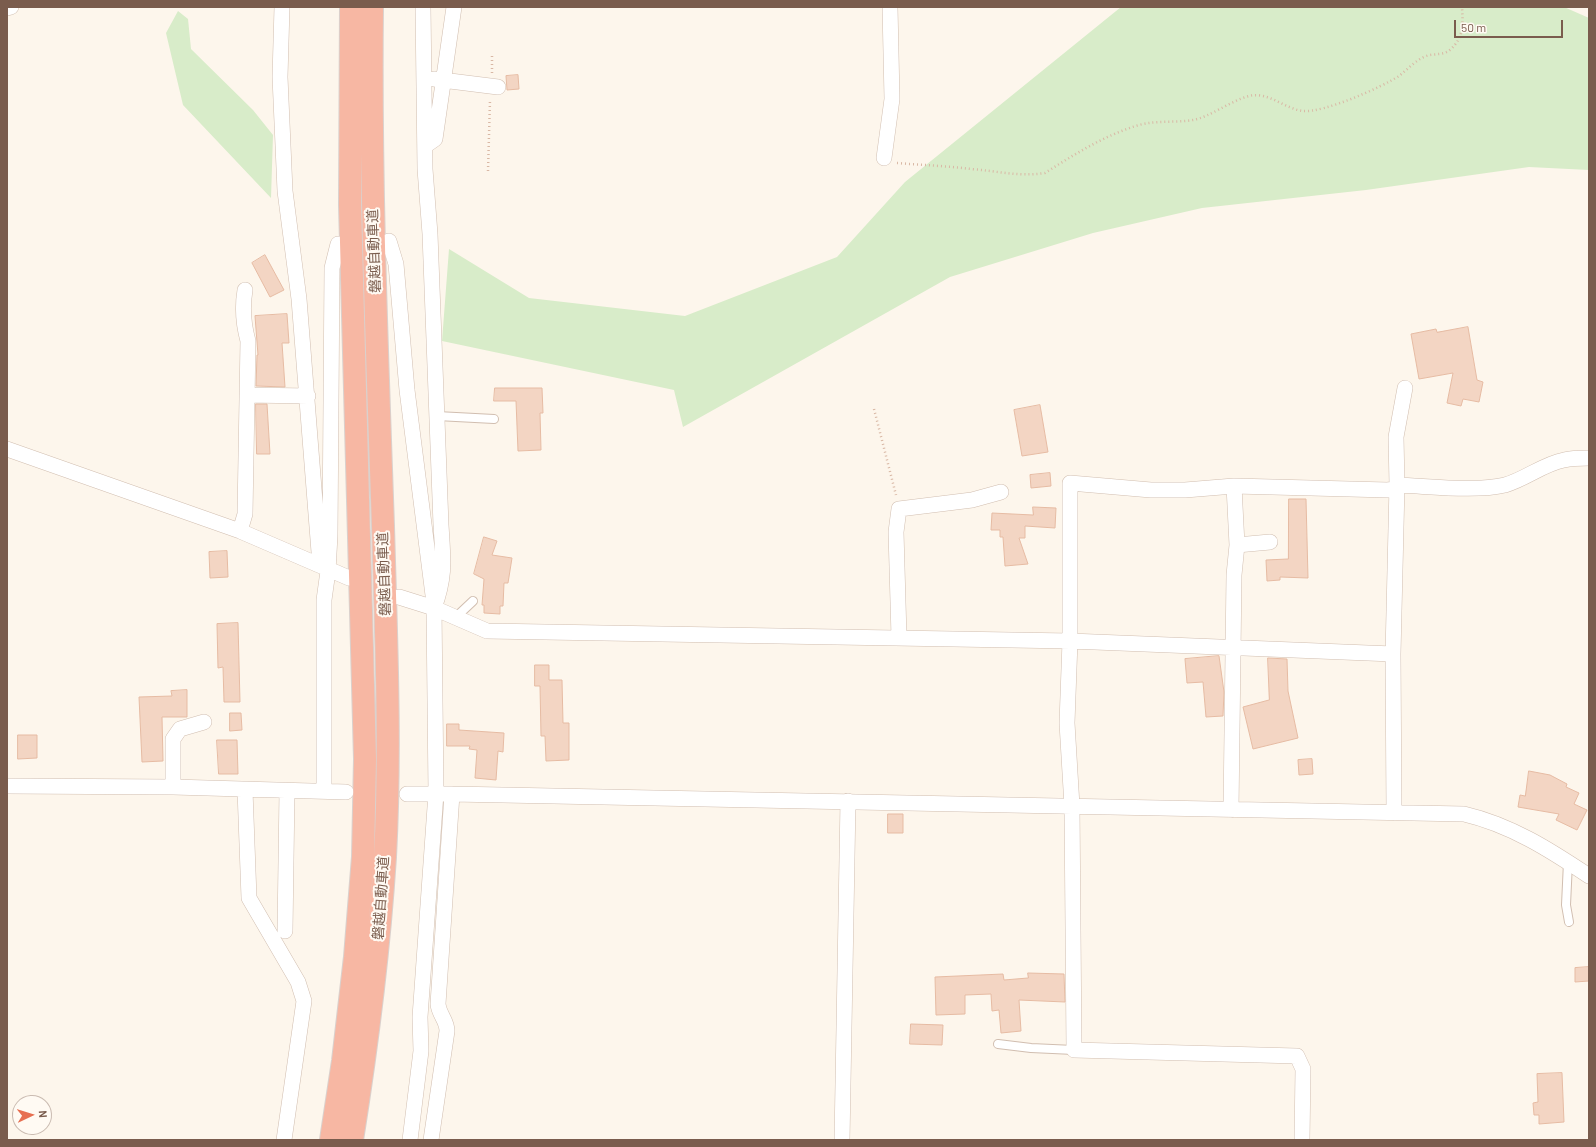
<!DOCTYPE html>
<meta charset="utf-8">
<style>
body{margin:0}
#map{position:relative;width:1596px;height:1147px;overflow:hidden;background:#fdf6ec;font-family:Barlow,sans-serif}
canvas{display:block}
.frame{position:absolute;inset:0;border:8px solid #7a5c4d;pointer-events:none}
.north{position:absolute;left:12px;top:1095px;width:40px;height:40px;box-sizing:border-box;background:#fffaf3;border:1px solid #cabbb1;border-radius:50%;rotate:86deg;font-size:11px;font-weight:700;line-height:16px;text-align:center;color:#7a5c4d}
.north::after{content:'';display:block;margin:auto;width:14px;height:18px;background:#e76f51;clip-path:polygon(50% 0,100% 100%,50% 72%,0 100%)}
.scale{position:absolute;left:1454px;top:20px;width:109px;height:18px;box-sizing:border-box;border:2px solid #7a5c4d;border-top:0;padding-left:5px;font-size:12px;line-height:14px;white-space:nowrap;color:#7a5c4d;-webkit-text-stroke:3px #fffaf3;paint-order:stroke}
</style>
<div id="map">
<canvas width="1596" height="1147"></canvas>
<div class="frame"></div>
<div class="north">N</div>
<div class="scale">50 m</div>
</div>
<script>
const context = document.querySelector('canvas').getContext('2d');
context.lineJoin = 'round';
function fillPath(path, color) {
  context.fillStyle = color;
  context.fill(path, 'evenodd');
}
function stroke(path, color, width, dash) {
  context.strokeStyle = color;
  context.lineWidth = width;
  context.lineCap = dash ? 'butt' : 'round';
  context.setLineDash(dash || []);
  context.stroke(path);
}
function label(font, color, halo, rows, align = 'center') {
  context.font = font + ' Barlow,"Noto Sans JP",sans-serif';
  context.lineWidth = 4;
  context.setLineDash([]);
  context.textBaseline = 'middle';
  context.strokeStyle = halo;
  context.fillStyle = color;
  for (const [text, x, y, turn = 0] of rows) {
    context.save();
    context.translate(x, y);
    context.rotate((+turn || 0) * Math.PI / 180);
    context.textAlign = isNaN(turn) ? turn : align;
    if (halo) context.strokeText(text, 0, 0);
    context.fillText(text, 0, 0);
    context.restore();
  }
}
fillPath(new Path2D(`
 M1121,7H1564L1589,18V170L1529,167L1366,190L1202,208L1093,233L950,277L683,427L674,390L442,341L449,249L529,298L685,316L837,257L905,182Z
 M178,11L188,19L191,49L253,110L273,135L271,198L183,105L166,33Z`), '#d8ecc9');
const building = new Path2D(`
 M518,75L519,89L507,90L506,76Z
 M265,255L284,290L270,297L252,263Z
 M287,314L289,343H282L285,387L256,386L257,355H258L255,316Z
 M1468,327L1477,380L1483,382L1479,402L1463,399L1461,406L1447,403L1453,373L1419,379L1411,334L1436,329L1437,332Z
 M495,388H542L543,413H540L541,450L518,451L516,401H494Z
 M256,404H267L270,454H257Z
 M1040,405L1048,452L1022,456L1014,410Z
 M1050,473L1051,486L1031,488L1030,475Z
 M1289,499H1306L1308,578L1280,577V580L1267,581L1266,560L1288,559Z
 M1033,507L1056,508L1055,528L1025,526V538H1019L1028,564L1005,566L1003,537H1000V530H991L992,513L1033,515Z
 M484,537L497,541L492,555L512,558L508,583H504L503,606H500V614L484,613V605H482L484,579L474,574Z
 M227,551L228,577L210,578L209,552Z
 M238,623L240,702H224L223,667L218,668L217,624Z
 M1219,656L1224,692L1223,716L1206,717L1203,682L1187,683L1185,659Z
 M1268,658L1287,659L1288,691L1298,738L1253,749L1243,707L1269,700Z
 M535,665H549V680H562L563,723H569V760L546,761L545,736H541L540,686H535Z
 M187,690V717H162L163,761L142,762L139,697L172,696L171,691Z
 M230,713H241L242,730L230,731Z
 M447,724H459V730L504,733L503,752L498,751L496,780L475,778L477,750L469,749L470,746H447Z
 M18,735H37V758L18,759Z
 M217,740H237L238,774H219Z
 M1312,759L1313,774L1299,775L1298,760Z
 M1529,771L1550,775L1567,784L1566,787L1579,793L1574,804L1587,810L1577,830L1556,820L1559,814L1518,807L1520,795L1525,796Z
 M888,814H903V833H888Z
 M1589,967V981L1575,982V968Z
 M1028,973L1064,974L1065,1002L1019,1000L1021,1031L1001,1033L999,1010L992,1011L991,994L965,995V1014L936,1015L935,977L1003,974L1004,980L1028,978Z
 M911,1024L943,1025L942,1045L910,1044Z
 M1562,1073L1564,1122L1539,1124V1115H1534L1533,1103L1538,1102L1537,1074Z`);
fillPath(building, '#f3d5c3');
stroke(building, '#e6bba3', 1);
const service = new Path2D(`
 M437,416L494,419
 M456,617L473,601
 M1568,862L1566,905L1569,922
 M998,1044L1031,1048L1074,1050`);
const minor = new Path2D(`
 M282,7L280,77L285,191L299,299L319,552L321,561L328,571
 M7,8L11,7
 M434,79L498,87
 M425,146L435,139L454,7
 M884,158L892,99L890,7
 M389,241L396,264L407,390L434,603
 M247,395L308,396
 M7,449L240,531L349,578
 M240,531L245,514L248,341C243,323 242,308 245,290
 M1237,545L1270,542
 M399,597L434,608L487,631L1070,641L1393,654
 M899,637L896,532L899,509L972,500L1001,492
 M7,786L173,787L346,792
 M173,787V739L180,729L204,722
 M245,790L249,898L298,982L304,1001L284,1140
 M324,791V600L328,571L330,535L332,268L338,244
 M407,794H452L1464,814C1511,825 1550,850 1589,876
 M1231,810L1234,575L1237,545L1234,486
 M1394,813L1393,654L1397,485L1396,437L1405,388
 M285,931L287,791
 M410,1140L421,1051L420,1017L436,793L434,608C446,575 443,559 441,525L430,234L425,169L423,7
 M431,1140L447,1031C447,1020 439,1015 438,1004L452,794
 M842,1140L848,801
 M1302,1140L1303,1069L1297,1056L1074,1050L1072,806L1067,723L1070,641V483L1151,490H1185L1234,486L1388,490L1394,489L1397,485C1428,486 1476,492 1505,485C1526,479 1543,464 1564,460C1572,458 1581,458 1589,458`);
const motorway = new Path2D(`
 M331,1140L343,1061L355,957L363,857L365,759L350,205L351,7
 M352,1140C367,1046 379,952 385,857C391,747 386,636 383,526C377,353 370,180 372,7`);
stroke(service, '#d1beb0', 10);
stroke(minor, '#d1beb0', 16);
stroke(motorway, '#dad1cd', 24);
stroke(new Path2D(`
 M492,73V54
 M897,163C922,165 947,166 971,169C998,171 1018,177 1045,173C1075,154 1105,135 1139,125C1158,120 1175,123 1193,120C1210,117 1230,101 1249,96C1268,91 1285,109 1303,111C1324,113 1382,87 1399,76C1408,69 1416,60 1426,56C1435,53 1444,56 1451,49C1464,37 1463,23 1462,7
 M488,171L490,100
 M874,409L896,495`), '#d9b8a5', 2.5, [1, 3]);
stroke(service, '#fff', 8);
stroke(minor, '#fff', 15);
stroke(motorway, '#f7b7a3', 22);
label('14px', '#7a5c4d', '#fffaf3', [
 ["磐越自動車道",374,251,-92],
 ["磐越自動車道",384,574,-92],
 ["磐越自動車道",381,898,-86]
]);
</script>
